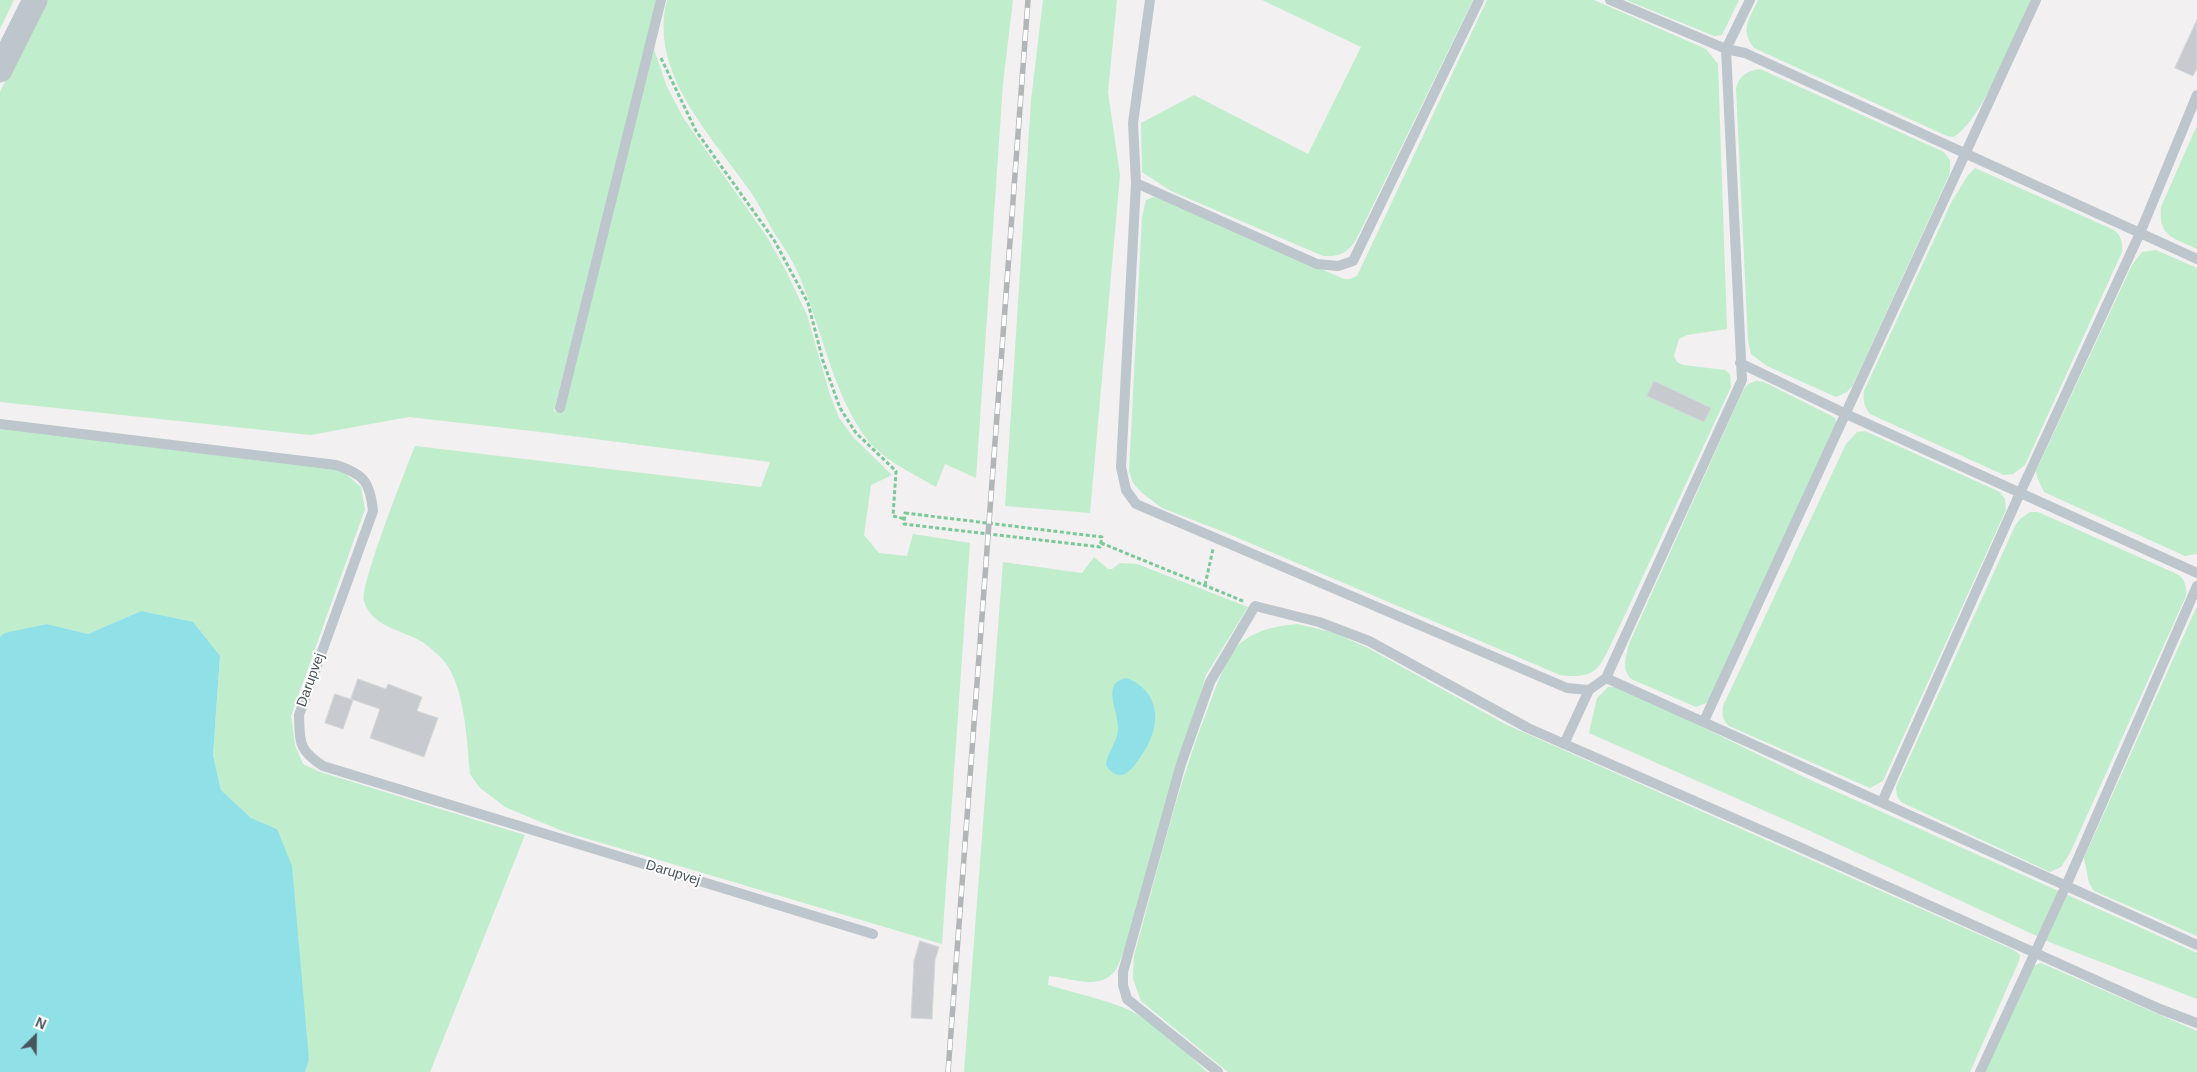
<!DOCTYPE html>
<style>
body{margin:0}
#map{position:relative;width:2197px;height:1072px;overflow:hidden;background:#f2f0f0;font-family:Arial,sans-serif}
canvas{display:block}
.north{position:absolute;left:10px;top:1012px;width:50px;height:50px;-webkit-text-stroke:4px #fff;paint-order:stroke;rotate:23deg;font-size:14px;font-weight:700;line-height:20px;text-align:center;color:#48555c}
.north::after{content:'';display:block;margin:auto;width:18px;height:22px;background:#48555c;clip-path:polygon(50% 0,100% 100%,50% 72%,0 100%)}
</style>
<div id="map">
<canvas width="2197" height="1072"></canvas>
<div class="north">N</div>
</div>
<script>
const context = document.querySelector('canvas').getContext('2d');
context.lineJoin = 'round';
function fillPath(path, color) {
  context.fillStyle = color;
  context.fill(path, 'evenodd');
}
function stroke(path, color, width, dash) {
  context.strokeStyle = color;
  context.lineWidth = width;
  context.lineCap = dash ? 'butt' : 'round';
  context.setLineDash(dash || []);
  context.stroke(path);
}
function label(font, color, halo, rows, align = 'center') {
  context.font = font + ' Arial,sans-serif';
  context.lineWidth = 4;
  context.setLineDash([]);
  context.textBaseline = 'middle';
  context.strokeStyle = halo;
  context.fillStyle = color;
  for (const [text, x, y, turn = 0] of rows) {
    context.save();
    context.translate(x, y);
    context.rotate((+turn || 0) * Math.PI / 180);
    context.textAlign = isNaN(turn) ? turn : align;
    if (halo) context.strokeText(text, 0, 0);
    context.fillText(text, 0, 0);
    context.restore();
  }
}
fillPath(new Path2D(`
 M0,0H14L0,29Z
 M45,0H657L554,411L561,412L654,49L667,87L684,119L767,237L785,269L807,315L829,392L839,418L854,438L892,475L871,485L864,535L879,553L907,556L913,534L970,543L942,944L565,832L505,807L479,787L470,774C467,742 465,686 444,661C439,655 430,648 424,643C404,630 372,628 364,601C360,584 406,469 415,446L761,487L770,462L549,433L409,417L310,435L0,402V92Z
 M667,0H1013L1003,83L976,478L945,464L936,487C910,472 877,457 861,431C830,383 821,325 798,273C792,259 783,246 775,234C767,220 759,204 750,191C712,136 648,73 667,0Z
 M1043,0H1117L1108,92L1120,175L1090,513L1005,506L1031,100Z
 M1262,0H1473L1356,240C1348,253 1338,257 1323,256L1171,191L1142,172L1141,123L1194,95L1308,154L1361,47Z
 M1487,0H1594L1706,49L1718,64L1727,329L1687,335L1679,339L1674,356L1677,362L1683,365L1725,370L1730,374L1731,387L1616,634C1600,665 1600,680 1560,675L1224,532L1162,508L1142,493L1133,483L1129,472L1142,217L1146,200L1153,197L1165,200L1344,279H1350L1357,276Z
 M1626,0H1739L1722,35L1714,36Z
 M1758,0H2030C2014,36 1985,116 1954,137L1947,136L1754,48C1739,29 1750,18 1758,0Z
 M1760,69L1944,152L1950,160V173L1853,385L1847,392L1836,397L1767,366L1751,354L1748,341L1736,88C1740,75 1747,71 1760,69Z
 M2197,125V249C2174,238 2158,237 2161,207Z
 M1975,168L2114,230C2121,235 2123,243 2122,252L2025,465L2013,474L2004,475L1870,414C1864,406 1863,401 1864,391L1951,203L1968,175Z
 M2156,250L2197,268V554L2185,556L2044,492L2037,477L2036,471L2132,265L2142,252Z
 M1756,381L1764,382L1830,415L1835,418L1837,424L1709,702L1696,707L1631,679C1621,668 1626,657 1629,644L1743,390L1748,384Z
 M0,428L336,465L361,487L365,509L291,716L295,745L303,764L320,772L525,835L430,1072H305L309,1060L277,829L251,818L221,790L213,755L220,656L141,611L88,634L47,624L0,637Z
 M1865,431L2000,492L2005,499L2006,510L1883,781L1870,788L1729,726C1722,720 1722,714 1723,706L1846,444L1857,432Z
 M2030,512H2038L2177,574C2185,579 2187,587 2186,596L2070,853L2061,867L2050,872L1901,802L1897,796L1896,787L2015,526L2020,519Z
 M1094,557L1108,569H1112L1120,563L1137,564L1248,607L1206,675L1123,954C1120,959 1118,968 1114,972C1098,991 1069,977 1049,976L1048,985C1072,992 1098,998 1122,1007C1150,1018 1186,1051 1207,1072H964L1003,562L1082,573Z
 M2197,606V936L2094,891L2089,883L2084,858Z
 M1297,624L1332,632L1368,648L1505,724L2014,950L2020,955L2019,961L1970,1072H1228L1141,1001L1133,979L1134,956C1157,874 1176,790 1207,711C1214,692 1223,665 1235,649C1250,631 1275,626 1297,624Z
 M1608,687H1615L1635,694L1806,778L2197,953V999L2054,944L1808,830L1589,733L1597,698Z
 M2041,963L2197,1031V1072H1984L2033,966Z`), '#c0edcc');
fillPath(new Path2D(`
 M141,611L193,622L220,656L213,755L221,790L251,818L277,829L292,866L309,1060L305,1072H0V637L5,633L47,624L88,634Z
 M1127,678C1163,693 1161,729 1141,756C1137,762 1132,770 1125,774C1117,777 1110,772 1106,765C1107,752 1118,742 1118,728C1119,712 1100,682 1127,678Z`), '#90e0e8');
const building = new Path2D(`
 M2197,20V68L2193,76L2175,68Z
 M1654,381L1711,408L1704,422L1647,396Z
 M358,679L386,689L388,684L422,697L417,711L438,718L424,757L370,738L380,709L351,699Z
 M335,694L353,700L343,729L325,723Z
 M920,941L939,947L935,960L932,1019L911,1018L914,961Z`);
fillPath(building, '#c7cbcf');
stroke(building, '#d4d7db', 1);
stroke(new Path2D(`
 M661,58L696,131L774,240L808,303L823,361L840,408L856,433L896,471L893,516L905,519
 M905,513L1102,537L1100,547L904,524Z
 M1101,543L1243,601
 M1205,585L1213,549`), '#7ac999', 3, [4, 2.5]);
stroke(new Path2D(`
 M1150,0L1133,123L1136,183L1121,467L1126,490L1136,504L1567,688L1589,690L1606,678L1742,380L1726,49L1750,0
 M1610,0L1726,49L1745,53L2197,259
 M1136,183L1317,264L1338,266L1353,261L1479,0
 M1740,363L1846,414L2197,573
 M560,408L661,0
 M0,424L336,465C364,474 370,482 373,511L299,715C300,742 298,750 323,766L873,934
 M1606,678L2197,945
 M1704,721L2036,0
 M1564,744L1589,690
 M1882,802L2020,493L2140,233L2197,95
 M1218,1072L1127,999L1123,985V972L1181,764L1210,682L1255,606L1319,622L1369,641L1528,728L1795,845L2160,1009L2197,1023
 M1980,1072L2069,879L2197,586`), '#bcc6cc', 10);
stroke(new Path2D(`
 M0,70L35,0`), '#bcc6cc', 25);
const rail = new Path2D(`
 M948,1072L1028,0`);
stroke(rail, '#b2b6b9', 5.5);
stroke(rail, '#fff', 4, [11]);
label('14px', '#48555c', '#fff', [
 ["Darupvej",311,680,-70],
 ["Darupvej",673,873,17]
]);
</script>
